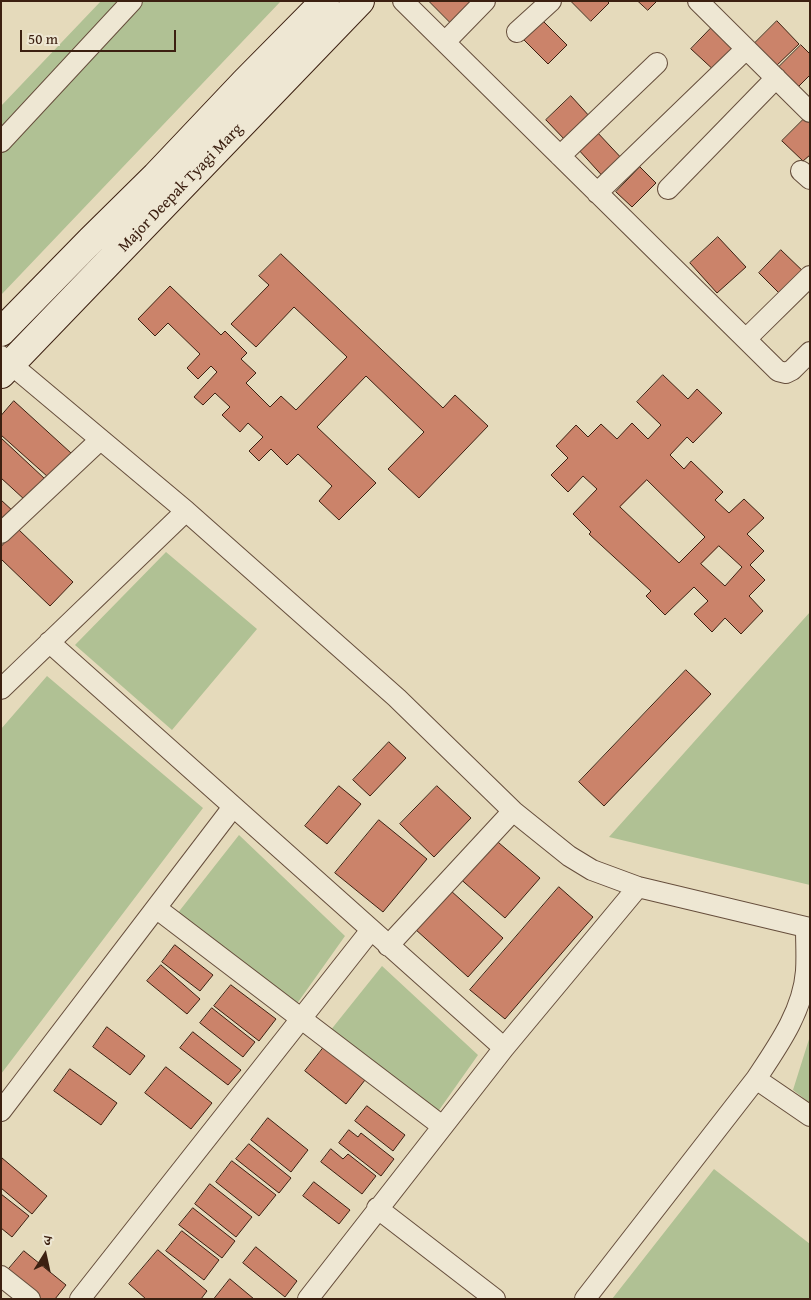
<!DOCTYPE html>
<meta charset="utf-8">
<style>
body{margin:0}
#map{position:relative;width:811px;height:1300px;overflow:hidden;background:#e5dabb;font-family:"Gentium Book Plus","Noto Serif Devanagari",serif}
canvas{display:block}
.frame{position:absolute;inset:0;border:2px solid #3c2011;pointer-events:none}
.north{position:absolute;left:20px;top:1230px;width:50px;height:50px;-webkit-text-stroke:4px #eee7d3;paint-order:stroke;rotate:10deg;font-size:14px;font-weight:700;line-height:20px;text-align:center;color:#3c2011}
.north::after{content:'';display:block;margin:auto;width:18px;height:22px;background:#3c2011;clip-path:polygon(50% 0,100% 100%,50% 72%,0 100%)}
.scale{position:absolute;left:20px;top:30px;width:156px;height:22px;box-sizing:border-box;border:2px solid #3c2011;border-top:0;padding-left:6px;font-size:15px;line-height:18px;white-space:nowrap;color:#3c2011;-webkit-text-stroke:4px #eee7d3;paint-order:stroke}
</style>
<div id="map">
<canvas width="811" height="1300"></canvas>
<div class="frame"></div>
<div class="north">उ</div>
<div class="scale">50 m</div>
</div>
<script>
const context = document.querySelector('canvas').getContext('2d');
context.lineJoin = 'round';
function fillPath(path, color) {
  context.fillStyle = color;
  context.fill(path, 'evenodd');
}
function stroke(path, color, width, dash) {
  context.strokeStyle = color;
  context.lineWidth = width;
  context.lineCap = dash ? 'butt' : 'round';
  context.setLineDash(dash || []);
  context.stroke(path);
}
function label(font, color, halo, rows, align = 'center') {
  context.font = font + ' "Gentium Book Plus",serif';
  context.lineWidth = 5;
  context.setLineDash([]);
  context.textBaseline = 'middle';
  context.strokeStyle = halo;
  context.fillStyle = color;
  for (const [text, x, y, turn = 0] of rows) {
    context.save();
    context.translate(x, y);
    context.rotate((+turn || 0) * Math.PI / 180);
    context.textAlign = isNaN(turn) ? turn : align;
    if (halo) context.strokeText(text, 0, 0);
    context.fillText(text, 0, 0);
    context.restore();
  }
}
fillPath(new Path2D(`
 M101,1H281L1,295V106Z
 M166,552L257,629L172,730L75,645Z
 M810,612V885L609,837Z
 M47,676L203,808L1,1074V729Z
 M239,835L345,936L296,1005L177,914Z
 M382,966L478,1055L437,1113L330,1031Z
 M810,1036V1103L793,1090Z
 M714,1169L810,1244V1299H612Z`), '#b0c194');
const building = new Path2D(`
 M429,1H471L453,25Z
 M571,1H607L609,3L591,21Z
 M638,1H657L648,10Z
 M538,16L567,45L548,64L519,35Z
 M777,21L799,44L775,67L753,45Z
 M717,22L742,47L717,73L691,49Z
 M801,45L810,54V75L797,88L777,69Z
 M571,96L591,118L566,141L546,120Z
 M807,116L810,119V155L803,161L782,141Z
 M596,131L626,163L607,181L577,148Z
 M640,167L656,183L632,207L616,192Z
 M718,237L746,267L717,293L690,263Z
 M781,250L808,276L785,299L759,273Z
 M281,254L443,408L455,395L488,426L419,498L388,469L424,432L366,376L317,427L376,483L339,520L319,501L332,486L298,454L287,465L271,449L259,461L249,451L263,437L248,423L240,432L222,415L230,407L215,393L203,405L194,397L217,372L211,366L198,379L187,368L200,354L168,323L155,336L138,319L170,286L221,335L225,331L247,353L241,359L256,373L246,383L270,407L281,396L296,410L347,357L294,307L256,347L231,324L269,285L259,276Z
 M663,375L688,399L697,389L722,413L693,443L687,437L670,455L684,469L691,461L723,492L715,500L729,513L744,499L764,518L747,534L764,551L750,565L765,580L749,596L763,611L741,634L725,618L712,632L694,614L708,601L694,587L665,615L646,596L651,591L589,534L591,532L573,514L597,489L583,476L568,492L551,475L568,458L556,446L576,425L588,437L601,424L617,439L632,423L648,439L661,425L637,402ZM647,480L705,537L679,563L620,507ZM719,546L742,567L725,586L701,564Z
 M14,401L71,453L48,477L1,435V416Z
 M1,438L45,479L25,500L1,478Z
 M1,500L14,512L1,525Z
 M18,529L73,582L50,606L1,559V547Z
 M686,670L711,694L604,806L579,782Z
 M389,742L406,758L370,796L353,780Z
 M339,786L361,804L327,844L305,826Z
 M437,786L471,818L434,857L400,824Z
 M379,820L427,859L383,912L335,873Z
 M492,837L540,878L505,918L457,876Z
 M559,887L593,917L505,1019L470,990Z
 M450,890L503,938L468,977L415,929Z
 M175,945L213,975L200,991L162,962Z
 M161,965L200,999L187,1014L147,981Z
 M231,985L276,1019L259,1041L214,1006Z
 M212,1008L255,1042L243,1057L200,1023Z
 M107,1027L145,1056L130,1075L93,1047Z
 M193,1032L241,1070L228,1085L180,1048Z
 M324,1047L365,1080L346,1104L305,1071Z
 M166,1067L212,1103L191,1129L145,1093Z
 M70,1069L117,1103L101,1125L54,1091Z
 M367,1106L405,1135L393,1151L355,1121Z
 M268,1118L308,1150L291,1172L251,1140Z
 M349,1130L358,1137L361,1133L394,1159L381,1176L339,1143Z
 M249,1144L291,1178L279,1193L236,1159Z
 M331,1149L343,1159L348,1154L376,1176L362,1194L321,1162Z
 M2,1158L47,1196L32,1214L1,1188Z
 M232,1161L276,1195L259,1216L216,1182Z
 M314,1182L350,1210L339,1224L303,1196Z
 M210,1184L252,1217L236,1237L195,1204Z
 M1,1194L29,1216L12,1237L1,1228Z
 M193,1208L235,1241L222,1258L179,1225Z
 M182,1231L219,1260L204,1280L166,1251Z
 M256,1247L297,1281L285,1297L243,1263Z
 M158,1250L207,1291L201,1299H146L129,1284Z
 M24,1251L66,1285L55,1299H40L7,1271Z
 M230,1279L254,1299H214Z`);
fillPath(building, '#cb836a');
stroke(building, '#3c2011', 1);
const street = new Path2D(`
 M403,1L778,371L786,373L792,370L810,352
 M698,1L810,112
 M517,32L551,1
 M445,42L485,1
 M1,142L132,1
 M560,156L657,63
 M801,171L810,179
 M668,189L776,78
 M597,193L746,49
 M746,339L810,276
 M1,356L186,511L397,698L513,811L569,856L592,870L638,887L810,928
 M1,533L100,440
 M49,642L504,1048
 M1,689L186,511
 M156,908L442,1126
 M388,946L513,811
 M756,1079L810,1116
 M1,1111L233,807
 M377,1208L495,1299
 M1,1276L30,1299
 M80,1299L371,930
 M308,1299L504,1048L638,887
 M585,1299L756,1079C778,1046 803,1011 806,971C807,957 806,942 806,928`);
const secondary = new Path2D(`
 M1,332L91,240L156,176L245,82L325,1
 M1,374L360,1`);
stroke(street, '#664e3c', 22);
stroke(secondary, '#3c2011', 30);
stroke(street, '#eee7d3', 20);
stroke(secondary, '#eee7d3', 28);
label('16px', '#3c2011', '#eee7d3', [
 ["Major Deepak Tyagi Marg",181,188,-46]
]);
</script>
